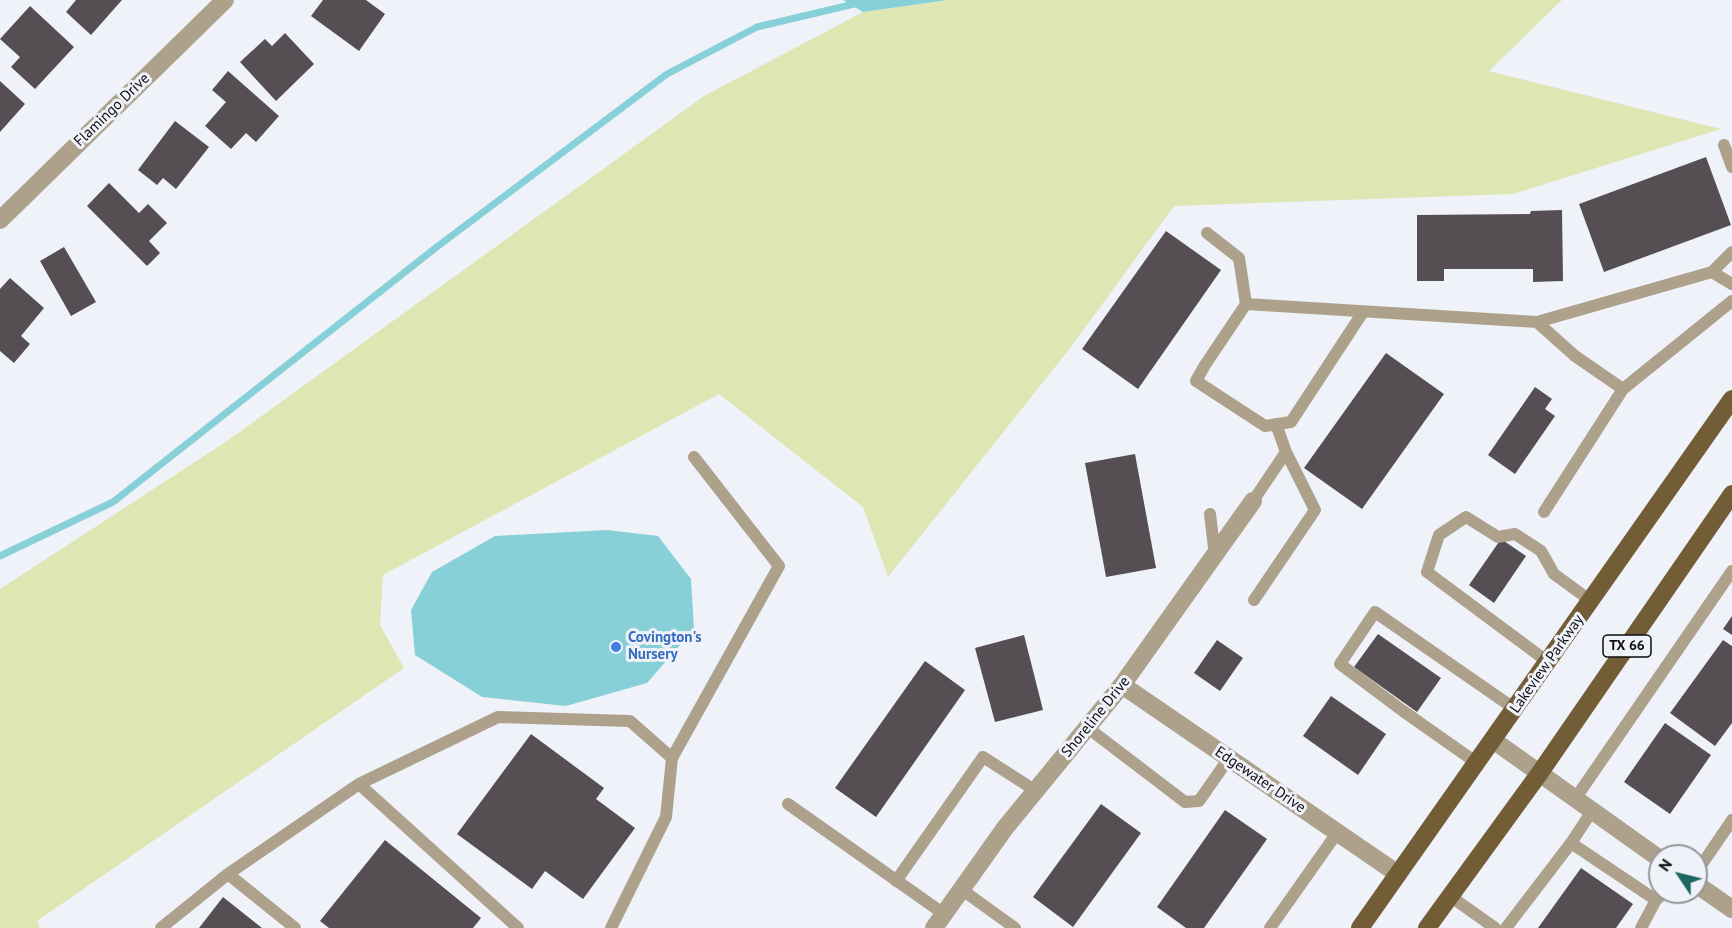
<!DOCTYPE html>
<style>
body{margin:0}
#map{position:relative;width:1732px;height:928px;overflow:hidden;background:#f0f2fa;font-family:"PT Sans",sans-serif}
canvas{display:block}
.north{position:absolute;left:1648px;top:844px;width:60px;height:60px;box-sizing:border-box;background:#f0f2fa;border:2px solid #95969c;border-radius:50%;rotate:305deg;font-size:16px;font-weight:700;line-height:24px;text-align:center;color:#0d0d10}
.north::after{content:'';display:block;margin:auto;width:21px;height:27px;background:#1c675f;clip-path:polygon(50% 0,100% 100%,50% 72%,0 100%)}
</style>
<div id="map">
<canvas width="1732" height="928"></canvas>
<div class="north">N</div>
</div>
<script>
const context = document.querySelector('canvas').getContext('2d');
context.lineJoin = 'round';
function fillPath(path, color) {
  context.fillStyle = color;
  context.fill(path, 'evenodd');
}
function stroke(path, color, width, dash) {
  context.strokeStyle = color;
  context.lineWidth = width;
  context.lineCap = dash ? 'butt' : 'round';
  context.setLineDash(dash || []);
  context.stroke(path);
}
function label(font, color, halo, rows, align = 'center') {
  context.font = font + ' "PT Sans",sans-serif';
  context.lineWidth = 6;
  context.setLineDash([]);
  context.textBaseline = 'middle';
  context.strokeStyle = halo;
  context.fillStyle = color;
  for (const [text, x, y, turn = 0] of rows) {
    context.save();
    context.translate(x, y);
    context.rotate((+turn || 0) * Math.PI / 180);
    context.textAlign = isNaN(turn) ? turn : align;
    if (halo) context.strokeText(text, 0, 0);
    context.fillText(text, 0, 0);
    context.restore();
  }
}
fillPath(new Path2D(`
 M948,0H1562L1489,71L1721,129L1513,194L1174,206L1071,347L888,577L863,507L719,394L383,575L380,625L404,668L37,921L40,928H0V589L227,441L704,96L863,12Z`), '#dee7b4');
fillPath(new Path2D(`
 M843,0H948L863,12Z
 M607,530L658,536L691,579L694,629L647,683L566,706L482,697L415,655L411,610L432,572L495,536Z`), '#88d0d8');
stroke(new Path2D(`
 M0,556L113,502L438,246L667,74L757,27L871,0`), '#88d0d8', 7);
fillPath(new Path2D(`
 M76,0H122L91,35L66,12Z
 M323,0H366L385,14L359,51L311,16Z
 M30,6L74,47L35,89L11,67L20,57L0,39Z
 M285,33L314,64L276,101L240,62L265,39L272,46Z
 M228,71L279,116L256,142L246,133L231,149L205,126L226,102L212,90Z
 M0,81L25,104L0,132Z
 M175,121L209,147L176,189L163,178L157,185L138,170Z
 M1706,157L1731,225L1604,272L1579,204Z
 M109,183L139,213L148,204L167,223L149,241L160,253L147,266L87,206Z
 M1562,210L1563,281L1533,282V269H1444V281H1417V215L1530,214L1531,211Z
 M1166,231L1221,270L1138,389L1082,349Z
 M64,247L96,302L71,316L40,261Z
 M10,278L44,308L21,336L30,344L14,363L0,351V289Z
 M1386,353L1444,394L1362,509L1304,468Z
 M1535,387L1552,399L1545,409L1555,416L1515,474L1488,455Z
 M1135,454L1156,568L1106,577L1085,463Z
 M1501,539L1526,556L1494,603L1469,585Z
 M1732,616V635L1723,629Z
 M1378,634L1441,678L1417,712L1354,667Z
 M1024,635L1043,710L995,722L975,648Z
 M1217,640L1243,658L1220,691L1194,673Z
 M1723,640L1732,646V723L1715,746L1670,713Z
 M925,661L965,690L876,817L835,788Z
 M1331,696L1386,734L1358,775L1303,736Z
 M1665,723L1711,755L1670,814L1624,782Z
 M531,734L604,788L596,799L635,828L583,899L545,871L532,889L457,834Z
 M1101,804L1141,833L1073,927L1033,897Z
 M1225,810L1267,839L1204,928H1186L1157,907Z
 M385,840L481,918L473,928H329L320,921Z
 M1581,868L1633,904L1616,928H1538Z
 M223,897L262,928H199Z`), '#554f53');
stroke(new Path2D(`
 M1724,145L1732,167
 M1207,233L1239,258L1246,304
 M1712,272L1732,252
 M1363,312L1291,422L1265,426L1196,381L1205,365L1246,304L1537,322L1712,272L1732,284
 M1537,322L1575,356L1623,389
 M1253,501L1286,452L1276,424
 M1544,512L1623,389L1732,301
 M1210,514L1215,556
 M1254,600L1315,510L1286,452
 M1548,662L1427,572L1439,535L1466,517L1498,537L1515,534L1541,551L1554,574L1591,601
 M1088,728L1185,802L1199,801L1229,758
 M672,758L779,566L694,457
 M1477,763L1403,711L1340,664L1375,612L1515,709
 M359,784L518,928
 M1575,799L1732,571
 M788,804L944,914
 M1592,811L1571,843L1656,900L1665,892
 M1696,873L1732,820
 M896,881L983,757L1036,791
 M961,889L1015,928
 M1450,896L1495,928
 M161,928L228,874
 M295,928L228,874L359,784L498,717L630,721L672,758L666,817L611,928
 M1270,928L1337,833
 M1506,928L1571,843
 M1641,928L1656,900`), '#ada18c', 12);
stroke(new Path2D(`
 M0,220L225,0
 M1122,685L1398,874
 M1493,740L1660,859
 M1696,884L1732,909
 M934,928L1005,828L1122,685L1253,501`), '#ada18c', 18);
stroke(new Path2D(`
 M1360,928L1732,399
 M1427,928L1539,774L1732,494`), '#725d36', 18);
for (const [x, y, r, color] of [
 [616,647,6,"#3f7fe0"]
]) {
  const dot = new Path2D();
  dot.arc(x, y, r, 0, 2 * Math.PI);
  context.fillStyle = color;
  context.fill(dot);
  stroke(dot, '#f0f2fa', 2);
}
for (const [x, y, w] of [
 [1627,646,48]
]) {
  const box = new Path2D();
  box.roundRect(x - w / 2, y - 11, w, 22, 4.5);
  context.fillStyle = '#f0f2fa';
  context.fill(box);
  stroke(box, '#0d0d10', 1.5);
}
label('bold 14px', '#0d0d10', null, [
 ["TX 66",1627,646]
]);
label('15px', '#0d0d10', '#f0f2fa', [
 ["Flamingo Drive",112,110,-44],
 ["Lakeview Parkway",1547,664,-55],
 ["Shoreline Drive",1096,717,-51],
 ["Edgewater Drive",1260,780,34]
]);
label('bold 15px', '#366cbe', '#f0f2fa', [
 ["Covington's",628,638],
 ["Nursery",628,655]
], 'left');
</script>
